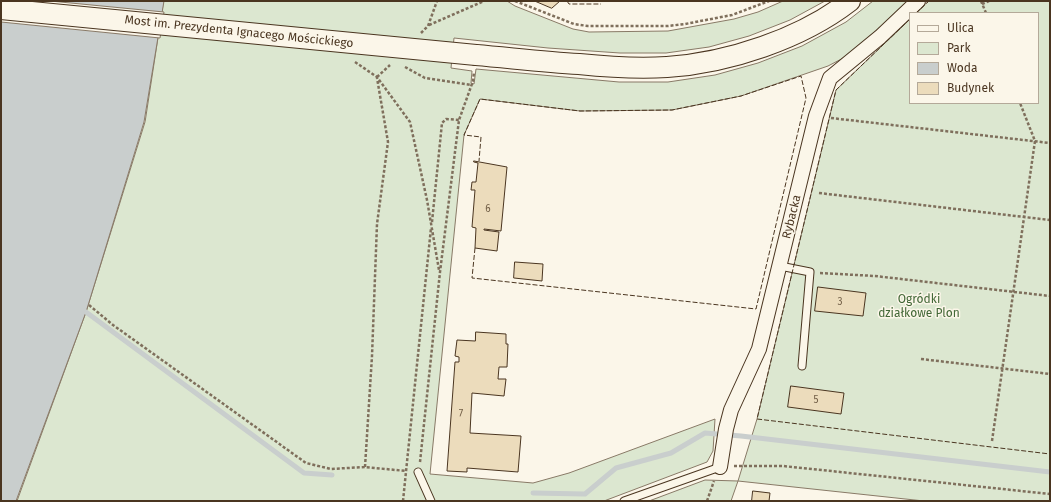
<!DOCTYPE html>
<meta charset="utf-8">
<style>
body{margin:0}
#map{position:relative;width:1051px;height:502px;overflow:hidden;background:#fbf6e9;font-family:"Fira Sans",sans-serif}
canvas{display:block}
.frame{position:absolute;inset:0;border:2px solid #4a3520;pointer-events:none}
.legend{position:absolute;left:909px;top:12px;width:130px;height:92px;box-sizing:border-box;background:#fbf6e9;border:1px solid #b4a999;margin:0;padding:5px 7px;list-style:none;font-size:12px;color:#4a3520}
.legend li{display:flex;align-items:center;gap:8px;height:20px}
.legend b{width:20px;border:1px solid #b4a999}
</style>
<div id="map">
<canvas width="1051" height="502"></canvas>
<div class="frame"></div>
<ul class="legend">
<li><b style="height:5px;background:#fbf6e9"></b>Ulica</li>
<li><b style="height:11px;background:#dce7d0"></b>Park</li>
<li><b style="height:11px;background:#c9cecd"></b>Woda</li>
<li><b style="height:11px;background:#ecdcbc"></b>Budynek</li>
</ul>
</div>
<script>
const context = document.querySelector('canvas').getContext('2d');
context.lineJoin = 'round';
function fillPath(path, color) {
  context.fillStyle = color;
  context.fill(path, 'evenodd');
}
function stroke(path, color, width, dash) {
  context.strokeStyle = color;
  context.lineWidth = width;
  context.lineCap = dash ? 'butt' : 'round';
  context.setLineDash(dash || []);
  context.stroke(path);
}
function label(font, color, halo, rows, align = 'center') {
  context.font = font + ' "Fira Sans",sans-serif';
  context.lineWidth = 3;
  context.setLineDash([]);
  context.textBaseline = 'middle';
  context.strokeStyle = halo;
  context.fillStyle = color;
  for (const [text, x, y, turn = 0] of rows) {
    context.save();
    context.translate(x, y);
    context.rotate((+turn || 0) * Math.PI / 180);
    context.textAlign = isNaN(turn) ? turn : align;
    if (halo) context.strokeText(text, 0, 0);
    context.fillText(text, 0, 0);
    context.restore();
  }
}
const green = new Path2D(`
 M164,1H507L515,6L573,29L589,32L668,31L734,19L758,12L783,1H825L790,20L749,36L709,47L666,53H620L548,48L454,38L451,68L472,71L471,83L474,84L476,69L619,82H668L715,75L758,63L802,46L846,22L873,1H908L851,54L828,66L741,96L672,110L580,111L480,99L464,135L430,474L533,483L569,473L715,419L713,451L707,462L604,501H17L86,312L145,122Z
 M929,1H1050V501H924L738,481L731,501H649L705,480L738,481L757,419L836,90L910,19V103H1038V13H916Z`);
fillPath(green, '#dce7d0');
stroke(green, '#887966', 1);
const water = new Path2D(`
 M1,1H164L144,122L86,312L16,501H1Z`);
fillPath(water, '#c9cecd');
stroke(water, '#887966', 1);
const pier = new Path2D(`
 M1,1H50L164,12L160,38L1,22Z`);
fillPath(pier, '#fbf6e9');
stroke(pier, '#887966', 1);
stroke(new Path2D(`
 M86,312L304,473L332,475
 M533,493L585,494L616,468L671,453L705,433L741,436L1050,472`), '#c9cecd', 5);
const building = new Path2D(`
 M535,1H560L552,8Z
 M474,161L507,167L501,231L484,229V230L499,232L497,251L475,248L476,228L472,227L475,190H471L472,182H476L478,163L474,162Z
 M515,262L543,264L542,281L514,278Z
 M818,287L866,293L863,316L815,311Z
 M476,332L506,334V344H508L507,367H499L498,379H506L504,396L472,393L470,433L521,436L518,472L467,468V472L447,471L455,362H459V357L455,356L457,340L475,341Z
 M791,386L844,393L841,414L788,407Z
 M753,491L770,493L769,501H752Z`);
fillPath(building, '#ecdcbc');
stroke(building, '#4a3520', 1);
const service = new Path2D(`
 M780,266L810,272L802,366
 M418,472L431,501
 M624,501L720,467`);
const minor = new Path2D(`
 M720,467L726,429L731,410L759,349L816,116L830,78L880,37L918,1`);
const secondary = new Path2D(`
 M476,55C511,58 545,62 579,64C608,67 638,69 667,67C728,63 801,39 850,1`);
stroke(service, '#4a3520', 9);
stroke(minor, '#4a3520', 16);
stroke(secondary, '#4a3520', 22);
stroke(new Path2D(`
 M515,1L574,24L588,26H668L685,24L732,15L769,1
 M981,1L986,13
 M982,4L989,1
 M429,25L484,1
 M421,33L428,26L437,1
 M355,62L377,77L410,122L427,200L439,270
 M405,67L425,78L472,85
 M377,77L390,65
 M831,118L1050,143
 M819,193L1050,220
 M432,222L442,123L446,119L459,120
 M820,273L875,276L1050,296
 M89,305L113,325L306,463L331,469L365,467L406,471
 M921,359L1050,374
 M992,441L1035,141L1020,103
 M420,462L440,272L459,120L473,81L474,72
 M734,466H783L1050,494
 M365,467L372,356L377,224L388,142L377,78
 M403,501L431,228
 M707,501L714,481`), '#7f6f5c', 2.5, [3, 2]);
stroke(service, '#fbf6e9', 7);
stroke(minor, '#fbf6e9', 14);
stroke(secondary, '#fbf6e9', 20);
const secondaryBridge = new Path2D(`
 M1,9L476,55`);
stroke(secondaryBridge, '#4a3520', 22, []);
stroke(secondaryBridge, '#fbf6e9', 20);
stroke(new Path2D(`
 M567,1L569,4H601
 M916,13L929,1
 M910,19L836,90L757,419L1050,454
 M475,248L472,278L756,309L806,98L801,76L741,96L672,110L580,111L480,99L464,135L481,137L479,161`), '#4a3520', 1, [5, 2]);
label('10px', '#725f47', null, [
 ["6",488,209],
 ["3",840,302],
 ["5",816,400],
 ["7",461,414]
]);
label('12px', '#4a3520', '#fbf6e9', [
 ["Most im. Prezydenta Ignacego Mościckiego",239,32,6],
 ["Rybacka",792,217,-76]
]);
label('12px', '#436837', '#fbf6e9', [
 ["Ogródki",919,300],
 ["działkowe Plon",919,314]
]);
</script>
